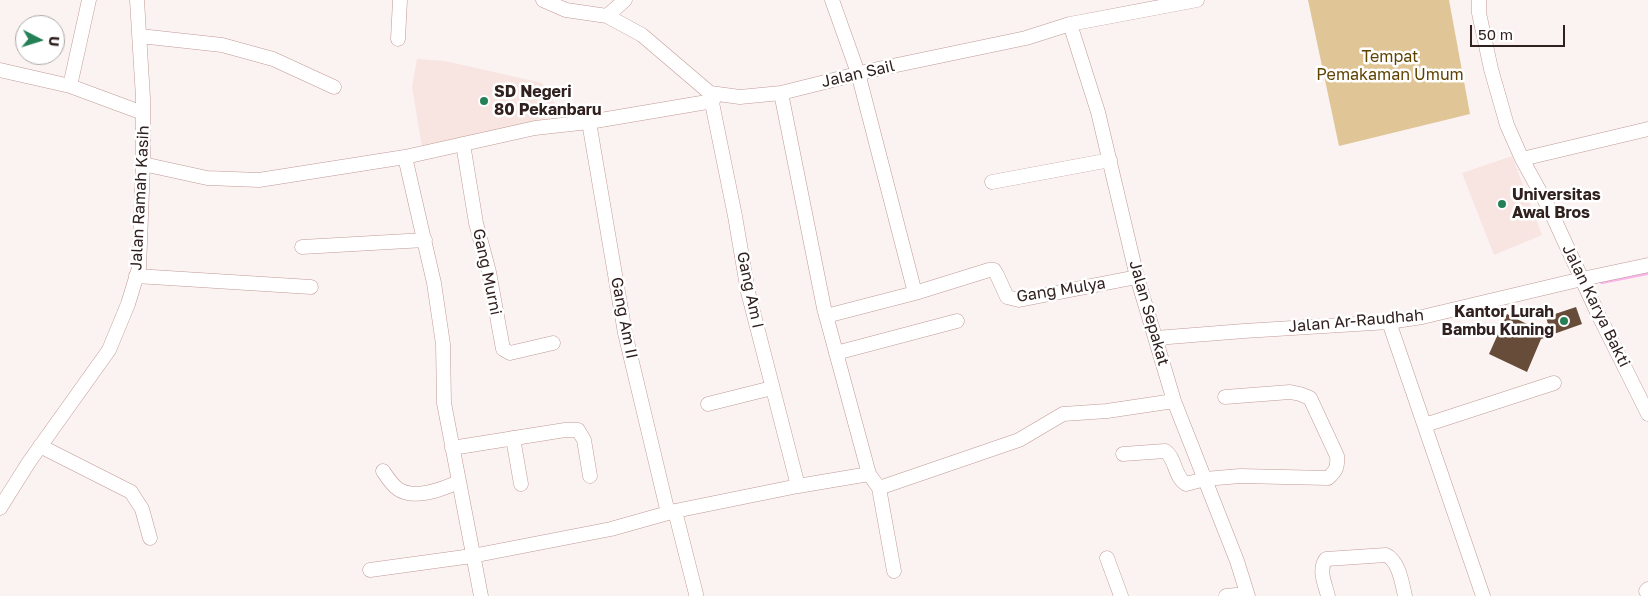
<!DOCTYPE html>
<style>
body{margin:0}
#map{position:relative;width:1648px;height:596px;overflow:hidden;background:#fbf3f2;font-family:"Golos Text",sans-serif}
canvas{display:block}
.north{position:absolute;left:15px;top:15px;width:50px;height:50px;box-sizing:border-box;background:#fff;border:1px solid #aca6a5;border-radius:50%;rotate:95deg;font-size:14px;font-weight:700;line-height:20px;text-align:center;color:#30211f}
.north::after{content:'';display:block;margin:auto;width:18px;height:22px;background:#258056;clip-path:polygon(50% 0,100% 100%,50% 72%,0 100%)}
.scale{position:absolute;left:1470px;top:25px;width:95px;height:22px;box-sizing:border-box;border:2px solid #30211f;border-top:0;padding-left:6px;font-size:15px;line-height:18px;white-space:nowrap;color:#30211f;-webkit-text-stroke:4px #fff;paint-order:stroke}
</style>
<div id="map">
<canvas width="1648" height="596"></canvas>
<div class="north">U</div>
<div class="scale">50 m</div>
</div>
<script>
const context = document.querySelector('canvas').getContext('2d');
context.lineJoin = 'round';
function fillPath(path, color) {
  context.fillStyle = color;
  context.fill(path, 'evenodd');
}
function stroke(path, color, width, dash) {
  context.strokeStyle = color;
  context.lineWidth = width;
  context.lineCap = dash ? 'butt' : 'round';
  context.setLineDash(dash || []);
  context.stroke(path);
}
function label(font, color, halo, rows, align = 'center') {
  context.font = font + ' "Golos Text",sans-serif';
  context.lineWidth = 5;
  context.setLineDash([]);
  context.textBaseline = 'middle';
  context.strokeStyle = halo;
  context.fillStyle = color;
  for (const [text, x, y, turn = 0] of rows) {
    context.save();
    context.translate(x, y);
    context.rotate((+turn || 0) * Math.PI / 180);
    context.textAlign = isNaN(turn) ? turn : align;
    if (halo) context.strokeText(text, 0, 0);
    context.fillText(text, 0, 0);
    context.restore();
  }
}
fillPath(new Path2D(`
 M417,59L445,61L542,83L562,115L422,147L412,87Z
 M1512,156L1542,235L1494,255L1462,173Z`), '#f8e4e1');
fillPath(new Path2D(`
 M1308,0H1449L1470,114L1339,146Z`), '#e0c597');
stroke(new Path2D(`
 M1602,282L1648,273`), '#fbb3e9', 4);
fillPath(new Path2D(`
 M1576,307L1582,324L1551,335L1546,317Z
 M1507,314L1551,336L1541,339L1527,372L1489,354Z`), '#674c3a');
const minor = new Path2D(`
 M543,0L566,10L607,16L642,35L710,93L740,97L781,93L873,70L1026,38L1070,24L1197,0
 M832,0L858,73L915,293
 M1479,0V13L1491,69L1507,125L1522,159L1550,210L1598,314L1648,414
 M607,16L625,0
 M1070,24L1098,112L1137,277L1174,401L1237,561L1248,596
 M140,36L222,45L273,59L334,87
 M398,39L400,0
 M0,70L70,86L89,0
 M70,86L143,113
 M710,93L735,216L748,292L798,486
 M781,93L824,308L869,474L879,488L894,571
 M589,122L625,333L668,513
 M463,144L476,223L489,272L503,349L510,353L553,343
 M405,157L434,283L443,344L444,403L481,596
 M1522,159L1648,129
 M143,164L207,178L259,180L405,157L535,128L589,122L713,101
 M992,182L1110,160
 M302,247L425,240
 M136,276L311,287
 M826,316L915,293L989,270H994L997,275L1007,297L1019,300L1137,277
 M1389,322L1483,596
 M1156,338L1244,331L1389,322L1422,317L1582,279L1648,265
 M836,353L957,321
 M708,404L772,388
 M1425,425L1554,383
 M513,438L521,484
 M40,446L131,492L142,509L150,538
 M452,448L565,430H578L584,440L590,476
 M1123,454L1165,451C1176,458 1174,477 1186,484L1205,479L1240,476L1328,478C1336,471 1338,467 1337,456L1310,398L1300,394L1290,392L1225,397
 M383,471C387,477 392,485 398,489C414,500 443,489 458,482
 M879,488L1019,440L1063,414L1107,411L1174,401
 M0,508L29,462L109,350L128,304L139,268L143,164V98L137,0
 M675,511L696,594
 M1107,558L1121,596
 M370,570L472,556L611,529L675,511L798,486L869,474
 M1646,591L1648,589
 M1226,596L1247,594
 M1328,596C1325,584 1318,570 1326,559L1386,555C1399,561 1402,583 1405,596`);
stroke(minor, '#c09a95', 15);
stroke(minor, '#fff', 14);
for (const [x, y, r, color] of [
 [484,101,5,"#258056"],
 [1502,204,5,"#258056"],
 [1564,321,5,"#258056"]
]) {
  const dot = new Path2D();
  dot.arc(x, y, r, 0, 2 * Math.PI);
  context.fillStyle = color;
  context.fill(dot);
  stroke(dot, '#fff', 2);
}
label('16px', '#5f4200', '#fff', [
 ["Tempat",1390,57],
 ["Pemakaman Umum",1390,75]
]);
label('16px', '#30211f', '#fff', [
 ["Jalan Sail",858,74,-13],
 ["Jalan Ramah Kasih",140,198,-87],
 ["Gang Murni",487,272,78],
 ["Gang Am I",750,290,78],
 ["Gang Mulya",1061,290,-9],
 ["Jalan Karya Bakti",1596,306,64],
 ["Jalan Sepakat",1149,313,74],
 ["Gang Am II",624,318,79],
 ["Jalan Ar-Raudhah",1356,321,-5]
]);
label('bold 16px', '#30211f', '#fff', [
 ["SD Negeri",494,92],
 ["80 Pekanbaru",494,110],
 ["Universitas",1512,195],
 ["Awal Bros",1512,213],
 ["Kantor Lurah",1554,312,"right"],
 ["Bambu Kuning",1554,330,"right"]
], 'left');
</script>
